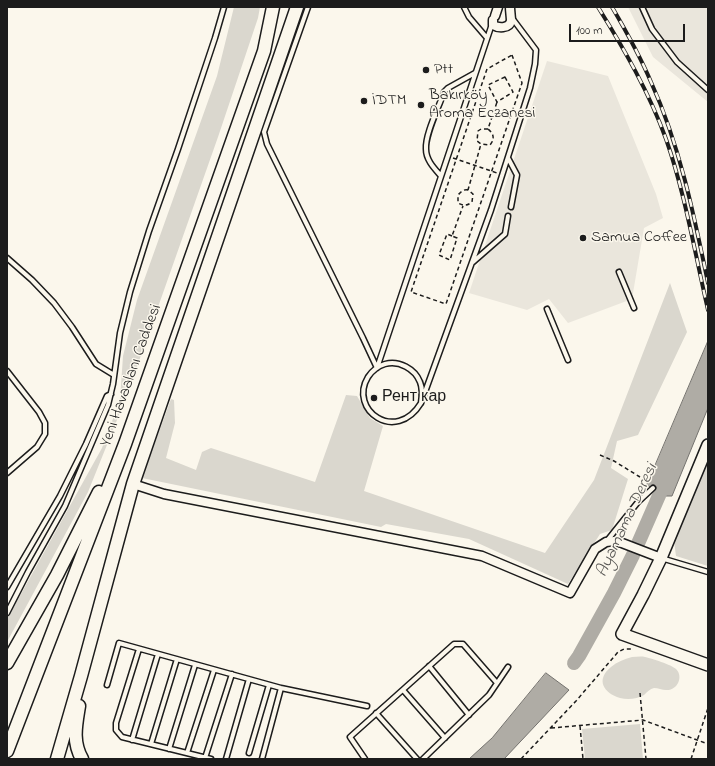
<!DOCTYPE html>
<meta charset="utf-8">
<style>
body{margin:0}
#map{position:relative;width:715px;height:766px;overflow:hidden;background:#fbf7ec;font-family:"Indie Flower",sans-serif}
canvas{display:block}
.frame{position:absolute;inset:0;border:8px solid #1c1c1c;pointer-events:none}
.scale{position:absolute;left:569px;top:24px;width:116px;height:18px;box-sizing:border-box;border:2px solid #1c1c1c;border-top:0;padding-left:5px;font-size:12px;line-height:14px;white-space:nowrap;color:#1c1c1c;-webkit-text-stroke:3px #fbf7ec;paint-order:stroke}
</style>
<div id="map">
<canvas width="715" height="766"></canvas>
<div class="frame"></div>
<div class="scale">100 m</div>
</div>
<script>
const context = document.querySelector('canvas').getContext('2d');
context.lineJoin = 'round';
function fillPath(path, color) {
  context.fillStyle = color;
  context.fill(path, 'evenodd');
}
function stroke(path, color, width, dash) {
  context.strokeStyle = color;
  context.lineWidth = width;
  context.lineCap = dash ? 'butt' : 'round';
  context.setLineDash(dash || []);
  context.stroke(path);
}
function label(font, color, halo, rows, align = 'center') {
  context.font = font + ' "Indie Flower",sans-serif';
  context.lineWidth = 3;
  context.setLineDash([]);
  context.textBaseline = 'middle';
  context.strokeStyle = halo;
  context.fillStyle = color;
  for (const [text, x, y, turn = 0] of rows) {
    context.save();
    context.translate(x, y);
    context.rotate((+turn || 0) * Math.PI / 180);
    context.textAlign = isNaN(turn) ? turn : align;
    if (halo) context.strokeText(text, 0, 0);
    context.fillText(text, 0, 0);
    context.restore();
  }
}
fillPath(new Path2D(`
 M628,7H708V102L653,57Z
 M547,61L608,76L656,194L663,218L644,228L632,299L568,323L549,299L527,310L469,293Z`), '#eae6dc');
fillPath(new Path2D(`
 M234,7H260L258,18L218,137L127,395L88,492L7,642V619L102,448L120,400L123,356L137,300L217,76Z
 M670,283L687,332L638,435L617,441L611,468L628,479L612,530L600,534L568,584L469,539L386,524L381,527L142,478L171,399L174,400L175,423L166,458L196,470L202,452L211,448L315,482L346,395L357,396L370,418L383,426L364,491L545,553L594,480Z
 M708,461V566L676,556L674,541Z
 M632,657C636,657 641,656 645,657C651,658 672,665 676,669C684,677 677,691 666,690C662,690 658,688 654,688C650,689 647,692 644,695C637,699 628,700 620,698C604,693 595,680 611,667C617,662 624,659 632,657Z
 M640,724L643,759H585L582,729Z`), '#dad7ce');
const water = new Path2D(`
 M708,341V408L672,496H664L647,485Z
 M546,673L569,690L504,759H469L492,738Z`);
fillPath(water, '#afaca5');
stroke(water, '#74726e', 1);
stroke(new Path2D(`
 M574,663L579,656L614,593L633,555L668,475`), '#afaca5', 14);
const lane = new Path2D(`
 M308,7L264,132L267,144L363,338L377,368
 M464,7L469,17L487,38
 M642,7L652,29L677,62L708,90
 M508,158L517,175L511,207
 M441,176C434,168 426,160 426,149C425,134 439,107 444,92L448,88L475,73
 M7,258L32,280L54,303L72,327L96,364L114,375
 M473,262L505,234L508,216
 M619,272L634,308
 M547,309L568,360
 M377,368L492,24
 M7,371L39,412L45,423V434L37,447L7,473
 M421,403C422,396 423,389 420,382C415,369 399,360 385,364C378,366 372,371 368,377C348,410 396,444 421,403L491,210L530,88L535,64L536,50L512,18
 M606,542L638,502L653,488
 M661,558L708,572
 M7,587L60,496L86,444L107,396L111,394
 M7,613L28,572L65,506L108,405L113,384L120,333L130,292L149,231L178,149L215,38L224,7
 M139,649L116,723V730L122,737L211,759
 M429,666L469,715
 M107,685L119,643L281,688L367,706
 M403,690L445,738
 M376,713L417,759
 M132,740L158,654
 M151,744L177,659
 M169,749L195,665
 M187,753L214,670
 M249,753L269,685
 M205,758L232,674
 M226,759L249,679
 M262,759L281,688
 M365,759L350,737L454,644H463L497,683
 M423,759L489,695L508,667`);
const street = new Path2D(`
 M495,16L498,7
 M493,20V25C498,28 509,29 511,21C511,17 510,11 510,7
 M133,484L164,494L482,556L570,593L595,549L606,542L614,541L622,543L661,558`);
const secondary = new Path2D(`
 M708,445L661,558L643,595L622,634L708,665`);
const primary = new Path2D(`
 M7,663L57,575L99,492
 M79,706C76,725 72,741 82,759
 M7,751L125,444L264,51L273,7
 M57,759L81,676L133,484L297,7`);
stroke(lane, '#1c1c1c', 7);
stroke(street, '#1c1c1c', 11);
stroke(secondary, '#1c1c1c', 14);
stroke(primary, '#1c1c1c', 15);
stroke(new Path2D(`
 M512,55L522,83L446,304L411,292L487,69Z
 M505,77L513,92L497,102L488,85Z
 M488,129H481L478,131L477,141L481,144L490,145C495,139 494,134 488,129L497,102
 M453,158L497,173
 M468,190C463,189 461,192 458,195V203C464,206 467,206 472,202L473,194L468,190L481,144
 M452,236L447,234L439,255L450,260L457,238L452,236L463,206
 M600,455L614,461L640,477
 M640,693L646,759
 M580,726L583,759
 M551,728L643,720L708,744
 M521,759L576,701L618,652L624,649H633
 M691,759L708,708`), '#1c1c1c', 1.5, [4, 3]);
stroke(lane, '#fbf7ec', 4);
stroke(street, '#fbf7ec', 8);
stroke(secondary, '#fbf7ec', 11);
stroke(primary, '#fbf7ec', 12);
const rail = new Path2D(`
 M598,7C624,49 649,92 666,139C685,193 695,254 708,310
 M612,7C626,31 640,56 651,82C680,146 694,215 708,283`);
stroke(rail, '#1c1c1c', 4);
stroke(rail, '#fbf7ec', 2.5, [8]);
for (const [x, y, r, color] of [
 [426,70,4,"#1c1c1c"],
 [364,101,4,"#1c1c1c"],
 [421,105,4,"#1c1c1c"],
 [583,238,4,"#1c1c1c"],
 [374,398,4,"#1c1c1c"]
]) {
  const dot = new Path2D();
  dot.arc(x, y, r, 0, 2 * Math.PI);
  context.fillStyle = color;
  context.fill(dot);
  stroke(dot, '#fbf7ec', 1.5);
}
label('16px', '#1c1c1c', '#fbf7ec', [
 ["Ptt",434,70],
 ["Bakırköy",429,96],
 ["Aroma Eczanesi",429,114],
 ["İDTM",372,101],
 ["Samua Coffee",591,238],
 ["Рент кар",382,398]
], 'left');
label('16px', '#1c1c1c', '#fbf7ec', [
 ["Yeni Havaalanı Caddesi",132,376,-70]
]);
label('italic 17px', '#575653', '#fbf7ec', [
 ["Ayamama Deresi",628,521,-65]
]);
</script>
